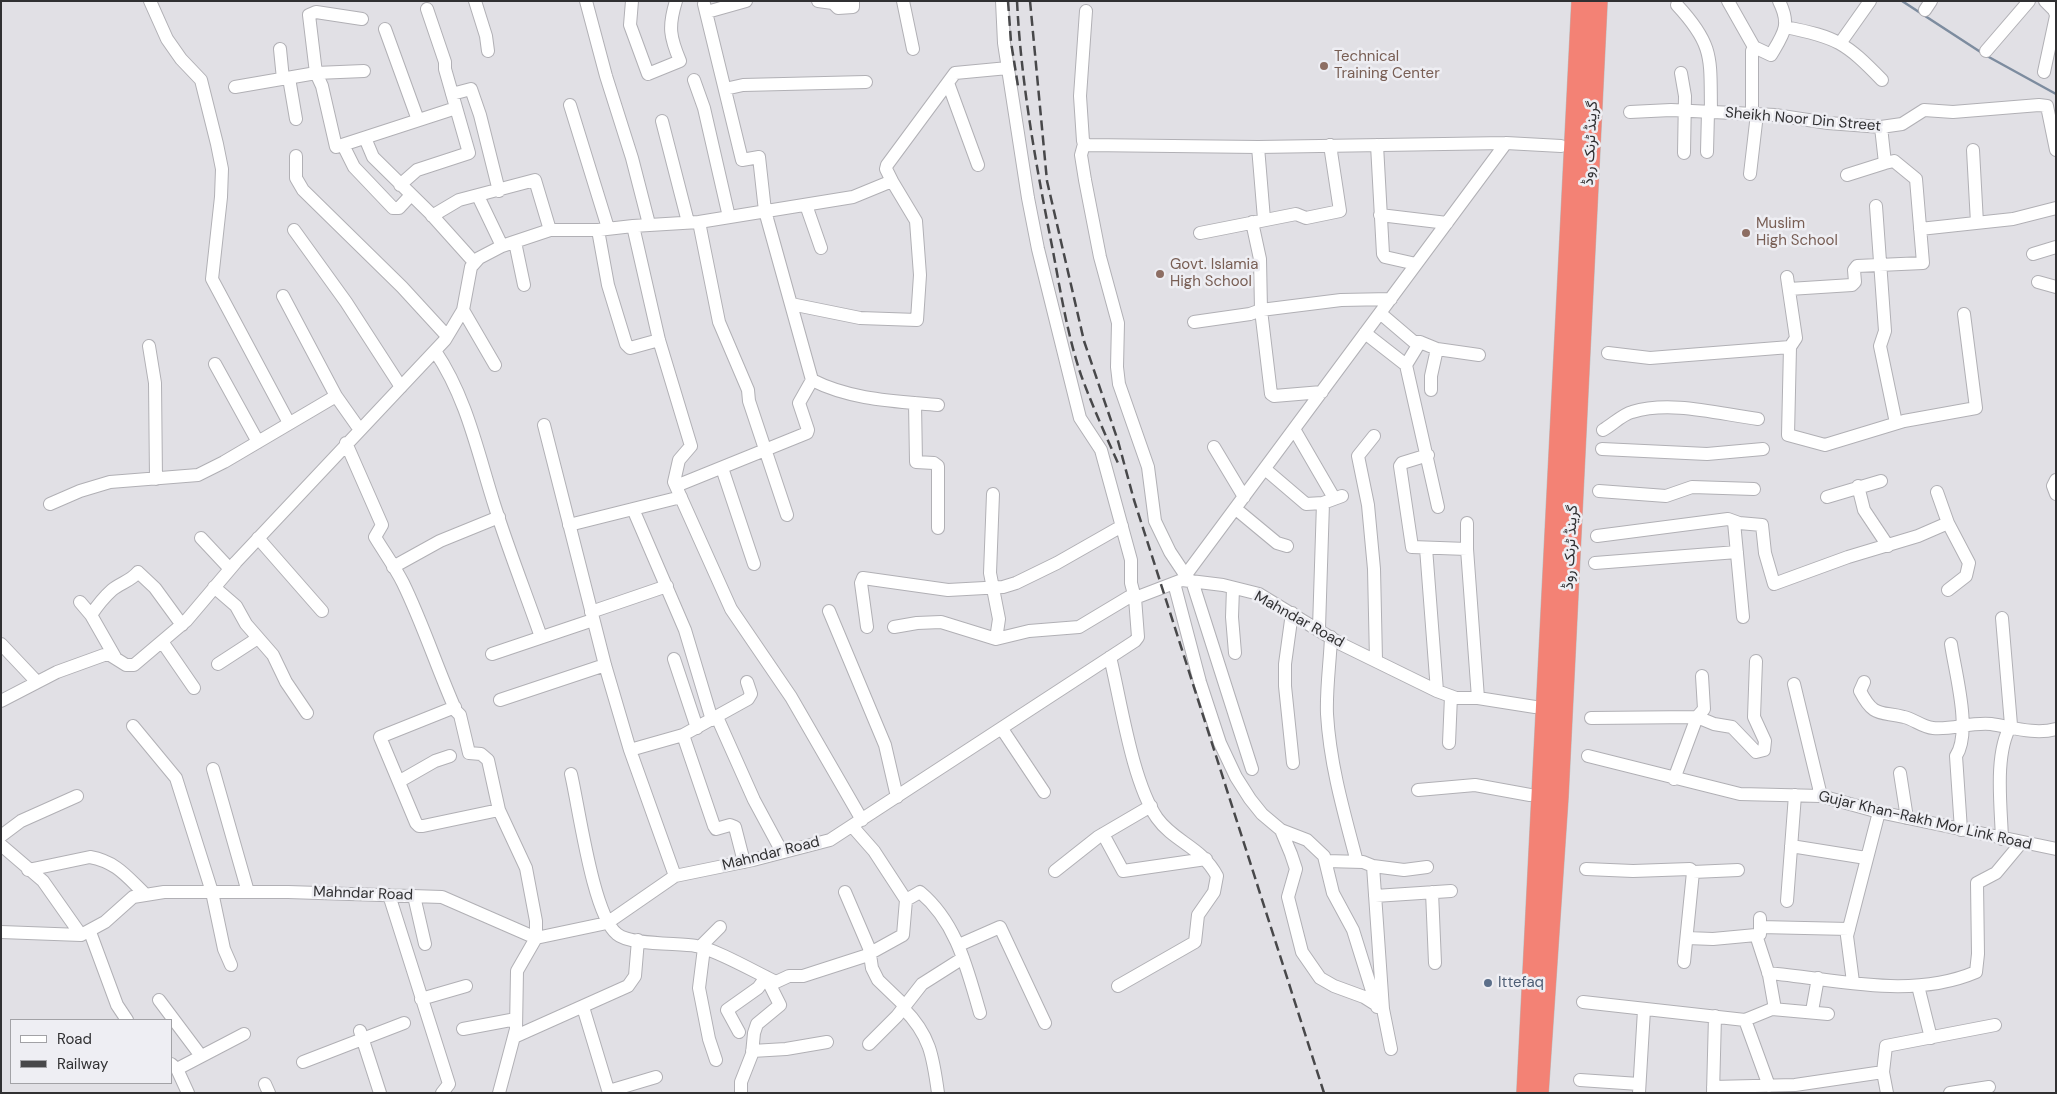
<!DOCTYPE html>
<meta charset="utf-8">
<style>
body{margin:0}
#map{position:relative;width:2057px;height:1094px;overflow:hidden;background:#e1e0e5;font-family:"DM Sans",sans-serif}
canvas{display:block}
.frame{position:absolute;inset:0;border:2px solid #303032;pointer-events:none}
.legend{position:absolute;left:10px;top:1019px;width:162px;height:65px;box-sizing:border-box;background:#eeeef3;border:1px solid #a2a2a6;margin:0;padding:6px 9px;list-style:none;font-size:15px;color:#303032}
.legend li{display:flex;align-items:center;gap:10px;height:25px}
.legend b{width:25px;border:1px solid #a2a2a6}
</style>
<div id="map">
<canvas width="2057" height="1094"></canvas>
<div class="frame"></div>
<ul class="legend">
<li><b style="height:6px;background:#fff"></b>Road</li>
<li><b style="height:6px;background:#48484a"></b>Railway</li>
</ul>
</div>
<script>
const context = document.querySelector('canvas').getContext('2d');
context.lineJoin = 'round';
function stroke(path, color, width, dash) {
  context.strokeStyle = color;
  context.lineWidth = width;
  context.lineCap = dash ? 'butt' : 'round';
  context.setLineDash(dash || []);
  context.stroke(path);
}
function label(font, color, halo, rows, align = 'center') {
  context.font = font + ' "DM Sans",Vazirmatn,sans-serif';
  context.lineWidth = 5;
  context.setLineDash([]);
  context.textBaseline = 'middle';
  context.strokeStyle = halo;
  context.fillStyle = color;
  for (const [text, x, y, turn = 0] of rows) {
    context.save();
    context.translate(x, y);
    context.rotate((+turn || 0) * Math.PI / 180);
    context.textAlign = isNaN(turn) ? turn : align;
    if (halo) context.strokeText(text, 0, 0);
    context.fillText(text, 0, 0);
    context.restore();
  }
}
stroke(new Path2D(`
 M1902,1L1982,53
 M1987,56L2056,94`), '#7d8c9f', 2.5);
const minor = new Path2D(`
 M150,1L167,39L181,59L201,80L217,144L222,169L221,197L212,279L289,423
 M475,1L486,36L488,51
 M586,1L606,76L632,158L649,224
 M632,1L630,25L648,74L680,61C670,37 668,27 676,1
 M818,1L833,3L838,8L853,7V1
 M903,1L913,49
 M1728,1L1754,47L1771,55C1784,33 1791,25 1779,1
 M2045,1L2054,10L2056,15
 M1677,5C1715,46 1710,59 1711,112
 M1925,10L1931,1
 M1086,11L1080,96L1083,141L1087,145L1258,147L1506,143L1561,146
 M707,12L746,1
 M362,19L316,12L309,15L316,73L364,71
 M1785,27C1837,37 1846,43 1882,80
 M385,29L418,120
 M1841,42L1870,1
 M280,49L283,79
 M1986,51L2029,1
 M2044,72L2056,16
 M1681,73L1685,96L1684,153
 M289,78L296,119
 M694,80L704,108L729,217
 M948,83L978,165
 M235,87L316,73L322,86L336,147L456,108
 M725,89L743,85L866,82
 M452,94L471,89L480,115L499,191
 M570,105L608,228
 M1630,112L1671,110L1775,115L1828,123L1881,127L1902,124L1924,110L1953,112L2039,105L2047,106L2056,150
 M1752,114V51L1754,47
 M662,121L688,222
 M365,138L373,157L430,213L474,262
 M1084,144L1081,155L1085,180L1100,257L1118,323L1117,367L1119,384L1148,467L1155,521L1170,552L1186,576
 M343,145L354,167L393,208H399L411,195
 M1377,145L1383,254L1385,257L1416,264
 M1258,147L1264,219
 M1973,150L1977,223
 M1707,152L1708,112
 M296,156V178L303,190L402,287L447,336
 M1750,174L1757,114
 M1847,175L1885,163
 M400,185L417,170L469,153L445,69V62L427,9
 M478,196L502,246
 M806,205L821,248
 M1876,206L1885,331L1880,346L1896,423
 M1380,215L1447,223
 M432,216L459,200L535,180L550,230
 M699,222L719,322L748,390L749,401L787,515
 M1252,222L1260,259L1261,310L1271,394L1274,396L1322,392
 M633,226L699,222L853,197L892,181L886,169L887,165L955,73L1008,68
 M1920,229L2013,219L2056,208
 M294,230L346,302L401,387
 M598,230L608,285L626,344L630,348L659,340
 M1200,233L1296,214L1306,218L1340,211L1330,145
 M515,242L524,285
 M2033,254L2056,247
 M2038,282L2056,287
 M1789,289L1852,285L1855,282L1854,270L1857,266L1923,263L1916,179L1894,161L1885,163L1881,127
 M283,296L336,396L360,430
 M791,304L860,318L917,320L920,275L916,221L892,181
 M463,310L495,365
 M1380,313L1414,342H1420L1437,349L1479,355
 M1194,322L1250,314L1261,310L1341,300L1391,299
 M1365,333L1406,365L1438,507
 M149,346L155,383L156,479
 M1790,347L1788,435L1825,445L1904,421L1976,408L1964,314
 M435,351C467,398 478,454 495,507C509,551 526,594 541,637
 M1608,353L1650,358L1790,347L1796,338L1787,277
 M215,364L258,442
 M1406,365L1420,342
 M812,380C851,400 895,401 938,405
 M1431,390V376L1437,349
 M915,403L916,462L934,463L938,466V528
 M544,425L605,665L630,750L675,876
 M1294,429L1334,498
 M1603,430C1612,425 1623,414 1632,412C1671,400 1719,414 1758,419
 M1374,436L1358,456L1368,505L1374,569L1376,660
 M346,443L382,525L375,537C384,552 395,567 403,583C423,624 437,668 456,711L460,715L469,753L481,754L488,760L499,810L526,868L536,921V938L517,971L516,1029L499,1093
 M1214,447L1244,497
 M1602,449L1707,454L1763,449
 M1428,455L1402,463L1400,466L1412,547L1467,549
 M722,468L754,564
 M1265,469L1306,504L1323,503L1342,496
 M2056,480L2053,486L2056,494
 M676,486L807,433L808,430L799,403L812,380L765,211L759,157L742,160L704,4
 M1858,486L1864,510L1888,546
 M1599,491L1666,496L1692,487L1754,489
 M1937,492L1948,523L1969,563L1966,576L1948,590
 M993,494L990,573L999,619L996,639
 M1827,497L1881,481
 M50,504L80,491L110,482L198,475L224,462L336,396
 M633,509L685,630L712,720
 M1236,509L1277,543L1287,546
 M1734,522L1743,617
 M1467,523V549L1478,698
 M569,525L681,497
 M1597,536L1728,519L1739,523L1762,525L1765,553L1774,584L1848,557L1918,536L1948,523
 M201,538L230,569
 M258,538L322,611
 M1426,548L1437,691
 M1595,563L1737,552
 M393,567L440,541L499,517
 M1182,580L1506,143
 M1192,581L1252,769
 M1174,583L1200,682L1220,743L1236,777L1250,799L1262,814L1281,830L1291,854L1296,869L1288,897L1302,952L1320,978L1334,986L1364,997L1383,1009L1391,1049
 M214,587L236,606L246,624L273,655L286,682L307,713
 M1233,588L1232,617L1235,653
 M1135,598L1182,580L1223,585L1259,594L1341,644L1437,691L1456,698H1478L1535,707
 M80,602L91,615L115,657
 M829,611L885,745L897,797
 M591,612L667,586
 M1292,613L1285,664V686L1293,763
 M91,615C97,606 103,598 112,590C120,583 131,581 138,572L155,588L182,625
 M867,627L861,583L863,578L948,590L1003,587L1016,583L1057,563L1122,526
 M894,627L917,623L941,622L996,639L1029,631L1079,627L1134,594
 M1319,628L1323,503
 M1331,637C1330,663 1326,689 1327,714C1330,765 1344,813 1357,862
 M163,643L194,688
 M1,644L37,682
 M1951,644C1955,672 1972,732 1956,756L1961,830
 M492,654L593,620
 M1110,657C1121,702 1132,781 1157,818C1174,842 1202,847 1217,876L1214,892L1198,915L1195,942L1118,986
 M674,659L697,728
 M218,664L258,638
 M1864,682L1860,691C1874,718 1880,711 1904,717C1914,719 1922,727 1933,728C1951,730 1971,722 1991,724C2011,727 2035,735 2056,729
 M1794,684L1821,796
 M500,700L605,665
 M1,701L57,672L104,655H110L126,665H134L186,621L236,562L445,340L463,310L471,267L479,258L502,246L550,230H598L633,226L659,340L691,446L679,460L674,482L731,609L791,697L862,820
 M455,707L380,737L416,823L419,826H423L499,810
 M717,717L754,800L782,852
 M1591,718L1697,717L1704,709L1702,676
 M133,726L176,778L212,892L224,949L231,965
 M1002,729L1044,792
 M683,735L714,826L716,829L730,825L735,827L744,862
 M1449,743L1451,696
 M630,750L683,735L748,699L751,694L747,682
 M1588,756L1740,794L1821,796L1879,812L2056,849
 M213,769L248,892
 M1900,773L1907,818
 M571,774C579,808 593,915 617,934C629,945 679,943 696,946C713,948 757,973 776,982L789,976H803L865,956L903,935L906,900L874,851L852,826
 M1674,779L1697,717L1714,724L1732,727L1756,752L1764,750L1765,741L1754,717L1756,661
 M400,781L435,761L450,756
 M1418,790L1475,785L1530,795
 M1281,830L1307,840L1324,856L1333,893L1353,930L1377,1007
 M1103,834L1123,871L1206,859
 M1,836L21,821L77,796
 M2002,839C2001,806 1994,754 2011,725L2002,618
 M1,845L43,881L81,935
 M1791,846L1866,858
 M1326,861L1363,862L1373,866L1404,870L1427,867
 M1373,866L1383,1009
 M1586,869L1633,871L1690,869L1693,872L1684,962
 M28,870L90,857C117,862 127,877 146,895
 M1055,871L1098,837L1151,806
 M1693,872L1738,870
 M845,892L869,948L872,968L878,980L905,1006
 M1432,892L1435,963
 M389,895L449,1084L442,1093
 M414,896L425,944
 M1375,896L1451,891
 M906,900L920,892C957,923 967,969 980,1013
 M1787,901L1795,795
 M1760,927L1849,929
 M1,932L81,935L105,922L133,897L164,892H288L442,897L536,938L607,923L675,876L753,860L830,840L1135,641L1138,637L1135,598L1131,583V560L1101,450L1080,418L1038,249L1028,198L1004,43L1002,1
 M90,932L117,1005L127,1020
 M1756,935L1769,975L1775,1009
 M1687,938L1713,939L1756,935L1760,934V918
 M959,945L1000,927L1045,1023
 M700,947L720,927
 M704,948L699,988L709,1039L716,1060
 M1768,973C1837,979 1910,1000 1976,972L1978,954L1977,883L1996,873L2021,843
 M1853,982L1847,936L1879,812
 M1918,986L1931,1038
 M421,999L466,986
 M159,1000L201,1056
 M1583,1002L1745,1020L1769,1086
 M583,1007L609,1093
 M903,1008C930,1035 933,1056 938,1093
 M1812,1011L1818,978
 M1745,1020L1772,1009L1828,1014
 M463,1029L516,1019
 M360,1031L380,1093
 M739,1032L727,1010L758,988L766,977L780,1005L757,1024L754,1033L752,1054L741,1082V1093
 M514,1037L628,986L635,976L638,940
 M869,1044L897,1016L922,984L963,958
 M752,1051L786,1049L827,1042
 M303,1062L404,1023
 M171,1064L177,1069L188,1093
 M177,1069L244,1034
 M1883,1072L1886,1046L1995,1025
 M1580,1080L1639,1084
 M265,1084L269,1093
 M1713,1087L1795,1085L1883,1072L1887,1093
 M609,1091L656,1077
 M1639,1093L1644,1010
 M1713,1093L1715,1016
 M1950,1093L1989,1087`);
const highway = new Path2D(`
 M1526,1093L1581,1
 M1539,1093L1559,796L1598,1`);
stroke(minor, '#b1b0b5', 14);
stroke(highway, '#bdbdbd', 20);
stroke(minor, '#fff', 12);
stroke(highway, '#f38275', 19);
stroke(new Path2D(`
 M1008,1L1011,42L1018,86
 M1017,1C1021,83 1036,165 1052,246C1060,288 1067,334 1081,375C1092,405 1105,434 1118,463
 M1030,1L1047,181L1084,341L1118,441L1134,500L1324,1093`), '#48484a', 2.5, [10, 5]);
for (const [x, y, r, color] of [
 [1324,66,5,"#8d6e63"],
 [1746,233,5,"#8d6e63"],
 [1160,274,5,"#8d6e63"],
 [1488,983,5,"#5c6f8a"]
]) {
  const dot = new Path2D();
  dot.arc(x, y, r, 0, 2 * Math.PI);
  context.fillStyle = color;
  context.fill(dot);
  stroke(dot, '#eeeef3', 2);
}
label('15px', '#785e54', '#eeeef3', [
 ["Technical",1334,57],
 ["Training Center",1334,74],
 ["Muslim",1756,224],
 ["High School",1756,241],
 ["Govt. Islamia",1170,265],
 ["High School",1170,282]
], 'left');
label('15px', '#303032', '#eeeef3', [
 ["Sheikh Noor Din Street",1803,120,5],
 ["گرینڈ ٹرنک روڈ",1591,143,-87],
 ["گرینڈ ٹرنک روڈ",1571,547,-87],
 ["Mahndar Road",1299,620,29],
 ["Gujar Khan-Rakh Mor Link Road",1925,821,13],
 ["Mahndar Road",771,854,-14],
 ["Mahndar Road",363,894,2]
]);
label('15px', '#4e5e75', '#eeeef3', [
 ["Ittefaq",1498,983]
], 'left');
</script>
